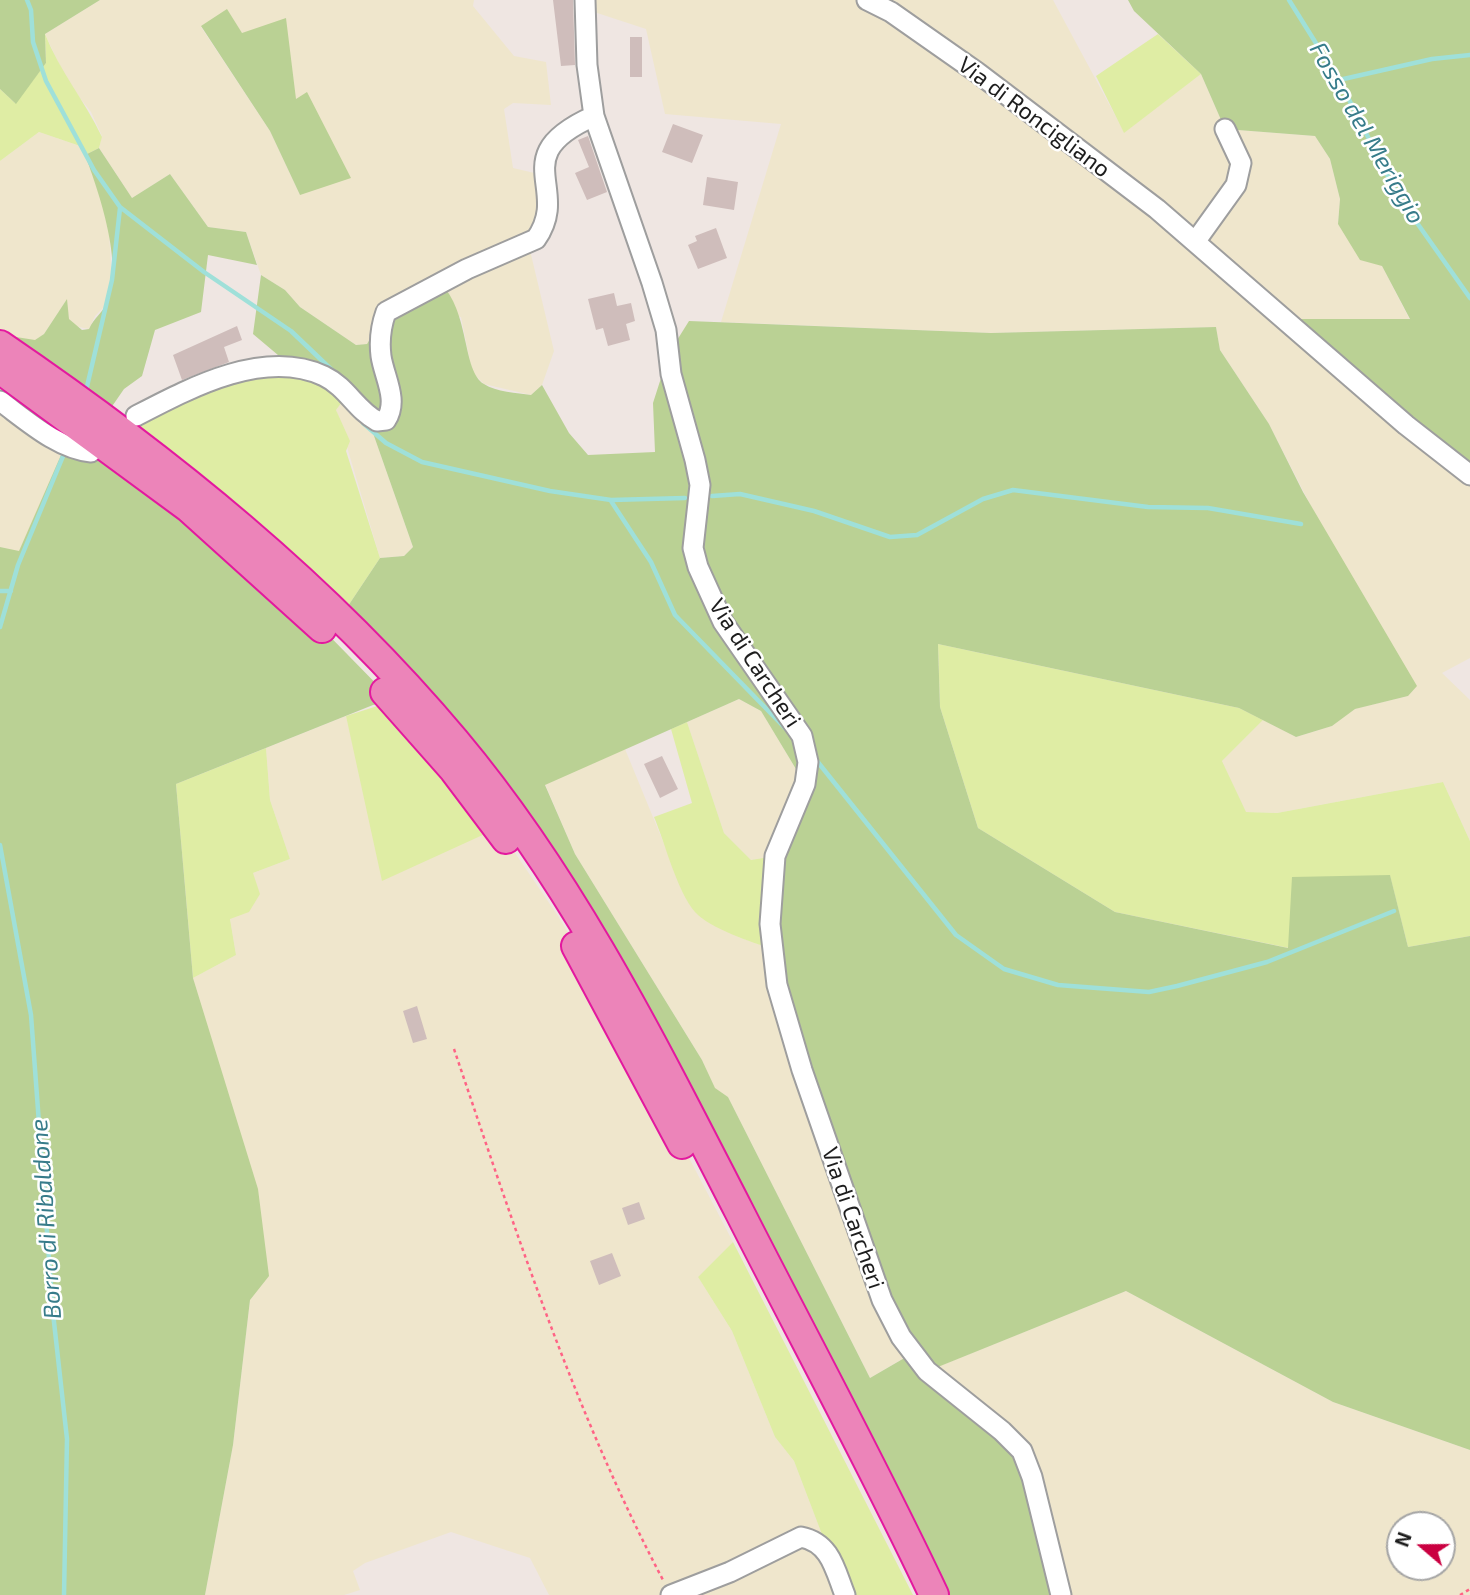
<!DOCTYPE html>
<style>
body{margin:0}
#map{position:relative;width:1470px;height:1595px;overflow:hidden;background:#efe6e2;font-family:"Exo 2",sans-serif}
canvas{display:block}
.north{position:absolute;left:1386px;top:1511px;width:70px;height:70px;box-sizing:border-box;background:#fff;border:2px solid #a5a5a5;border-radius:50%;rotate:290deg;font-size:19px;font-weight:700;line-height:28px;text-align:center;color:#1d1d1d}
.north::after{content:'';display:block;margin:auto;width:24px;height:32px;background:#ca0041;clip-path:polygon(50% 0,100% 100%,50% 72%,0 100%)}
</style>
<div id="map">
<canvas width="1470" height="1595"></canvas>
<div class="north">N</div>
</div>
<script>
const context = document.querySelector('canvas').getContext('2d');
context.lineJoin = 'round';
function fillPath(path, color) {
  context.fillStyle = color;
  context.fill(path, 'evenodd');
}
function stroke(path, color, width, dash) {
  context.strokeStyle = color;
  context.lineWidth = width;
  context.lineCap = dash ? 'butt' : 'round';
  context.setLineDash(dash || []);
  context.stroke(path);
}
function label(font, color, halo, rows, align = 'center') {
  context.font = font + ' "Exo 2",sans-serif';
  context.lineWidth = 5;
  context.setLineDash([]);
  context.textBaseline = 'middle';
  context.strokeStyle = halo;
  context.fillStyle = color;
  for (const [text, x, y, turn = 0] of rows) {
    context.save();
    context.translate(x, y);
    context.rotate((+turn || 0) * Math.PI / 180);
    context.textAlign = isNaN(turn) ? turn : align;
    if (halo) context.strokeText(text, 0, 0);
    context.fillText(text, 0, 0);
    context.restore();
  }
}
fillPath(new Path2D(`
 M100,0H474L473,6L514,56L546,62L551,105L513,103L504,109L513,168L543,175L546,193L528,242L554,351L542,385L531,395L484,384L472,372L461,317L386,312L367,344L356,345L300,307L285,290L261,275L246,232L208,227L170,174L132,198L99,148L102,136L91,112L68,83L45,34ZM201,27L242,33L296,100L307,93L300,195L270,131Z
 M585,0H1053L1124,132L1201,74L1225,129L1315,136L1330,159L1340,199L1338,224L1382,266L1410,320L1284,319L1470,475V658L1442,673L1470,700V841L1443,782L1277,813L1245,812L1222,761L1263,720L1296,737L1332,726L1354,709L1408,696L1269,424L1220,350L1216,327L991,333L721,322L781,124L665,114L646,29L585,9Z
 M39,132L80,146L85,155L108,217L112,280L107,304L95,316L89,329L74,326L69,319L66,301L44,334L35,341L16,337L8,350L0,345V161Z
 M0,369L79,425L61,455L19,552L0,547Z
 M349,393L367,416L413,547L404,556L380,558L336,410Z
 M739,699L761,711L805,784L775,856L751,860L724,833L687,722Z
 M346,716L361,775L456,844L498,828L558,916L595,978L733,1242L698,1277L732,1331L775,1437L794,1461L845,1595H549L530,1558L451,1532L365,1563L353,1571L360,1590L344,1595H205L233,1445L250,1300L193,978L236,955L230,919L253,873L290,859L270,800L266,748Z
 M625,749L687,900L697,913L741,938L773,949L914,1352L870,1378L728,1097L715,1089L702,1060L575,854L545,784Z
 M1126,1291L1333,1402L1470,1450V1595H1061L927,1371ZM1400,1525H1442V1567H1400Z`), '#efe6cc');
fillPath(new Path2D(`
 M45,34C60,72 85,101 102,137L99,148L85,155L80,146L39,132L0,161V89L15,103L46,63Z
 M1158,34L1201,74L1124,133L1096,76Z
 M264,367L349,393L336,410L350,441L346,451L380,558L340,618L120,429Z
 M938,644L1239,708L1263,720L1222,761L1246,812L1277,813L1443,782L1470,841V936L1408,947L1390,876L1289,948L1115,912L978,828L940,707Z
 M393,701L498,828L382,881L346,716Z
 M687,722L724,833L751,860L775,856L773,949C751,942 711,929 695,912C677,891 665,843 654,817L692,803L671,729Z
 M266,748L270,800L290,859L253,873L260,894L249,912L230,919L236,955L193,978L176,784Z
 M733,1242L913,1595H845L794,1461L775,1437L732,1331L698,1277Z`), '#dfeda4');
fillPath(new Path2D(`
 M0,0H100L45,34L46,63L16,104L0,89Z
 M1128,0H1470V475L1283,319H1410L1382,266L1360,260L1338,224L1340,199L1330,159L1315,136L1225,129L1201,74L1134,11Z
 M227,9L242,33L286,18L296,99L307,92L351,178L300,195L270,131L201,26Z
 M99,148L132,198L170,174L208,227L246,232L257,265L208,255L201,312L155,330L142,376L124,389L104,418L8,350L16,337L35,340L44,334L67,299L69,319L82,330L89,329C94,318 103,312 107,303C124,265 99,192 85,155Z
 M261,275L285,290L300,307L356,345L367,344L386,312L440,283C470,311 462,371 484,384C496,392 517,393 531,395L542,385L569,433L588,455L655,452L653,403L669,353L689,321L991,333L1216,327L1220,350L1269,424L1303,492L1417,686L1408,696L1355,709L1332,726L1296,737L1239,708L938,644L940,707L978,828L1115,912L1288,948L1292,877L1390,875L1408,947L1470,936V1450L1333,1402L1126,1291L928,1371L1022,1451L1061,1595H934L574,907L340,618L380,558L404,556L413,547L367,416L349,393L291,366L253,334ZM739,699L761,711L805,784L775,856L777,985L901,1337L913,1353L870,1378L728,1097L715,1088L702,1060L575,854L545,785Z
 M79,425L302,608L393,701L373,705L176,784L193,978L258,1189L269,1276L250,1300L233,1445L205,1595H0V547L19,551L61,455Z`), '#bad194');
stroke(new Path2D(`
 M27,0L31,10L33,42L46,81L94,170L120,207L204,272L291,331L335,373
 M1289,0L1339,80L1398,196L1470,298
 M1339,80L1432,59L1470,55
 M85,395L112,280L120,208
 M363,423L386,443L422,462L550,491L611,500L685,498
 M712,496L740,494L814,511L890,537L917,535L983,499L1013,490L1148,507L1208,508L1301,524
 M611,501L651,562L675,615L787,730
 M0,591H11
 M0,627L18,565L66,449
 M817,761L956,935L1004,969L1058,985L1149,992L1177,986L1267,962L1394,911
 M0,845L31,1015L53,1313L67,1439L64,1595`), '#9fe0d9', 4.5);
fillPath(new Path2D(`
 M553,0H573L575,65L561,66Z
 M630,37H642V77H630Z
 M673,124L703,135L692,163L662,152Z
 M588,136L607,192L587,200L575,173L589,167L578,140Z
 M707,177L738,182L734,210L703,205Z
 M716,228L727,258L698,269L688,245L697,241L695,236Z
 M614,293L617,306L631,303L635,321L626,324L630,340L608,346L603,328L596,330L588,299Z
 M237,326L242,340L224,347L229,362L182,380L173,355Z
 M662,756L678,789L660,798L644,764Z
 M417,1006L427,1039L413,1043L403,1011Z
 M639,1202L645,1219L628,1225L622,1208Z
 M612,1253L621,1276L599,1285L590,1261Z`), '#cfbdbb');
const minor = new Path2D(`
 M585,0L587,65L594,116L652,283L666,330L671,374L695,460L700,485L693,548L698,567L723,622L802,736L808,762L805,784L775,856L770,924L777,985L802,1070L882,1300L901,1337L927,1371L1002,1431L1022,1451L1032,1477L1061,1595
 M867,0L891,12L978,73L1157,209L1406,425L1470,475
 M1195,242L1236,185L1241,163L1225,129
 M0,401C26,420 58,449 91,452
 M136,416C190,388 264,348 324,376C347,387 356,410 377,421L386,420C399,400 384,377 381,356C379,340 381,326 386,312L467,269L536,239C572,188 504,156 594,116
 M671,1595L730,1572L801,1537C831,1543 835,1570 845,1595`);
const highway = new Path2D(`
 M0,345C167,459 325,586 455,741C574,883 655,1048 739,1211C804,1339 873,1465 934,1595
 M0,369L189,508L322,628
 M385,692L454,770L506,839
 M576,946L682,1144`);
stroke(minor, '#9e9e9e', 23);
stroke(highway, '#e3199f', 32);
stroke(new Path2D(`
 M454,1049C515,1229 574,1411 663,1580
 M1460,1595L1470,1589`), '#ff6385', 2.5, [3.5, 3.5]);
stroke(minor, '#fff', 19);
stroke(highway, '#ec84b9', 28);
label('23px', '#1d1d1d', '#fff', [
 ["Via di Roncigliano",1034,117,37],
 ["Via di Carcheri",755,663,57],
 ["Via di Carcheri",853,1218,71]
]);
label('italic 24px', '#377c8a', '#fff', [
 ["Fosso del Meriggio",1367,133,60],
 ["Borro di Ribaldone",46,1219,-94]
]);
</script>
